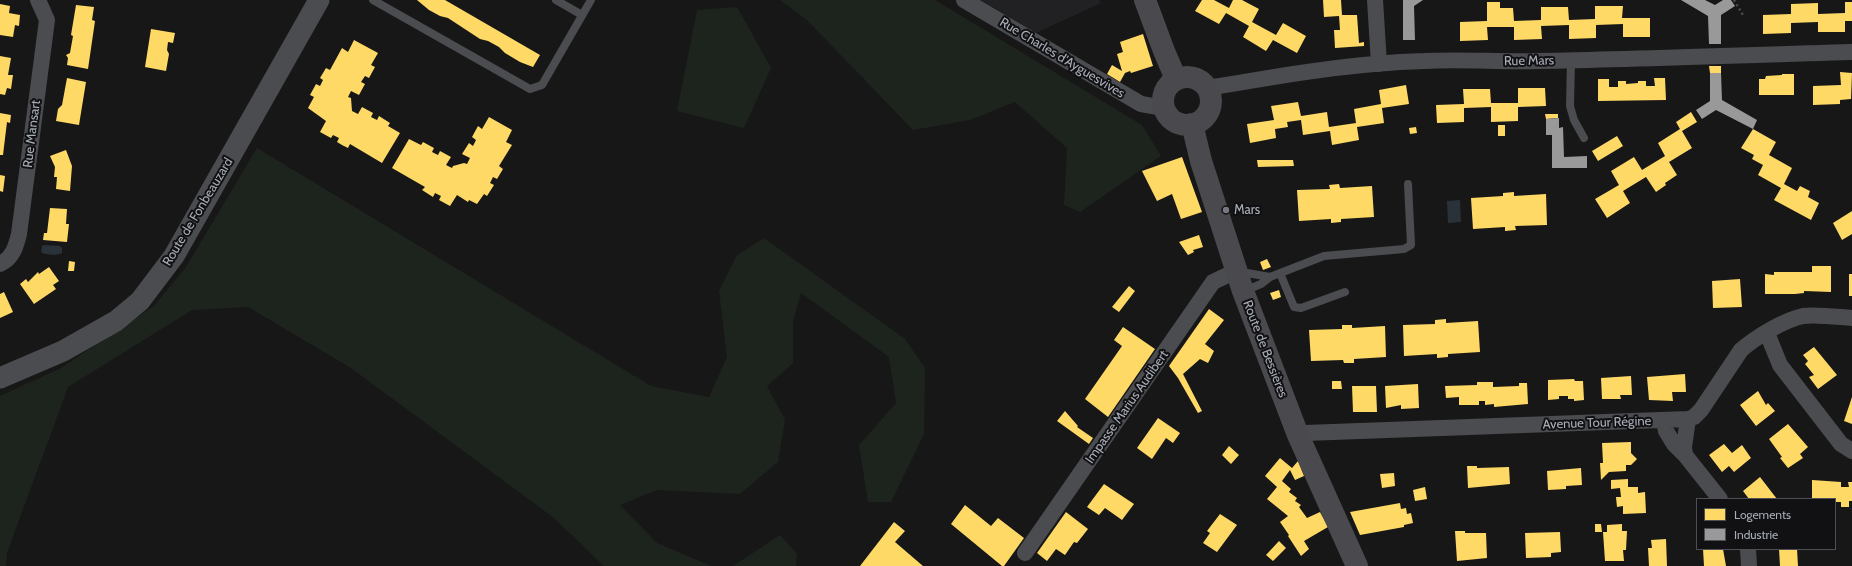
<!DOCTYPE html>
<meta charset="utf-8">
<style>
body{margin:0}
#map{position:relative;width:1852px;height:566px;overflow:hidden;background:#171717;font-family:Cabin,sans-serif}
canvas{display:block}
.legend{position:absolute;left:1696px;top:498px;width:140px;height:52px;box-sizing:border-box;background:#111113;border:1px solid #4d4f55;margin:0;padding:5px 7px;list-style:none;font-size:12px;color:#a8adb8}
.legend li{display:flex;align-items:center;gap:8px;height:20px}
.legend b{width:20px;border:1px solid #4d4f55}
</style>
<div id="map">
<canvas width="1852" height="566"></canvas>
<ul class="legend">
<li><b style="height:11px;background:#ffd966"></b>Logements</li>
<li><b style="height:11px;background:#999"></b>Industrie</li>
</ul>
</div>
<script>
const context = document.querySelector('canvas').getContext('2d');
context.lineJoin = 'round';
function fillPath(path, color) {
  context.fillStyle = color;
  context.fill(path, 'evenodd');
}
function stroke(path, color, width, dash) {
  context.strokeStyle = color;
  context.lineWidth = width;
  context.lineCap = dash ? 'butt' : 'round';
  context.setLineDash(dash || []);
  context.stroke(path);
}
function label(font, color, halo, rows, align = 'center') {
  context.font = font + ' Cabin,sans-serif';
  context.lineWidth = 4;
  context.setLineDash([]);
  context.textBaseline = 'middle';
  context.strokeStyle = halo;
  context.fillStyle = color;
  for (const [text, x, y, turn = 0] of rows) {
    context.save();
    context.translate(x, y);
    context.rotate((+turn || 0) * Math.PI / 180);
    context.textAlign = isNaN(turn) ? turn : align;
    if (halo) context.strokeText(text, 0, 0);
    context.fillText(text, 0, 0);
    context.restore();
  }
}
fillPath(new Path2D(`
 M981,0H1099L1101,3L1036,33Z`), '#212123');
fillPath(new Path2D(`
 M780,0H935L1142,125L1161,156L1080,212L1064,205L1067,148L1015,102L970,120L913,130L807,20Z
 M737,7L771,68L744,128L677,111L697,10Z
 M257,148L651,386L709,397L727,357L719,291L737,255L764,238L905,339L925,368L924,434L891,502H868L859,445L896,403L889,357L801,293L793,321V363L767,386L785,420L778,462L740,494L657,490L620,505L657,543L711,566H604L554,518L351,368L248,307L192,310L68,387L7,553L6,566H0V396L61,368L154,306L186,267Z
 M780,535L797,554L796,566H733Z`), '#1d241e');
fillPath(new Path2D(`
 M1460,200L1461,222L1448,223L1447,201Z
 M44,245L60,246L62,248V253C57,256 45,255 41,252L42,246Z`), '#2a3239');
fillPath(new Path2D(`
 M417,0H445L540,55L533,67L520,62L505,53L499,47L488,41L480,39L448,18L440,16L429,10Z
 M1202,0H1214L1229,8L1233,0H1242L1259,9L1252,22L1276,35L1283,23L1306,36L1297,53L1273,40L1266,51L1243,37L1249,26L1226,13L1219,24L1195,11Z
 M1323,0H1341L1342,15H1357L1359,43L1364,42V46L1335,48L1334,30H1340L1339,16L1324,17Z
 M1487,2H1500V8H1513L1514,21L1541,20V7H1568L1569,20L1595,19V6H1623L1622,18H1650V37H1623V24L1596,25V38L1569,39V25L1541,26L1542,39L1514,40V27H1487L1488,40L1460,41V22L1487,21Z
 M1845,2H1852V21H1845V32H1818V22L1791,23V33L1763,34V15L1791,14V4L1818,3V14L1845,13Z
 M0,4L10,6L9,13L20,15L19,26L15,25L13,37L0,35Z
 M76,5L94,7L92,20L95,21L88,69L67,65L68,58L66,55L70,53L73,36L71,35Z
 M151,29L175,33L173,43L168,42L167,50L169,54L166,71L145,67Z
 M1143,34L1153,66L1131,73L1130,71L1125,73L1120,82L1107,74L1112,65L1122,71L1117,54L1123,52L1120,42Z
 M354,40L378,53L371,65L375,67L369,78L365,76L361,82L365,84L359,95L351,91L348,97L351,98L352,111L358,114L362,107L373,113L371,117L377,120L379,116L390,123L388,126L400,133L382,163L350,144L348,148L342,145L337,142L339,138L333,135L331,138L320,132L326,121L308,108L314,97L310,95L316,84L320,86L323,80L320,78L326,68L330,70L342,48L348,52Z
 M0,56L11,58L8,75H13L11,89L7,88L5,95L0,94Z
 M1709,66H1721V73H1710Z
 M1840,72L1852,73L1851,99L1840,100V104L1813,105V86L1841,85Z
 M1782,74H1794V95H1759V79H1765L1766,76L1782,75Z
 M67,78L86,82L79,125L56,121L58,109L62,105Z
 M1654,78H1665L1666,100L1598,101V79H1609V87H1618V81H1626V84L1638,83V81H1646V86H1655Z
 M1406,85L1409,104L1382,108L1384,123L1357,127L1359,140L1332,145L1330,131L1303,135L1301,120L1287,122L1288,127L1275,129L1276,138L1250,143L1247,124L1274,120L1271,106L1298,102L1301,116L1327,112L1329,127L1356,123L1354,109L1381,104L1379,90Z
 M1518,88H1545L1546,106L1518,107V121L1491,122V107L1464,108V122L1437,123L1436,105L1464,104L1463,89H1490L1491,103H1518Z
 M1691,112L1697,122L1682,131L1692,148L1669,162L1677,175L1665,183L1666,185L1656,192L1646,177L1623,191L1630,203L1607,218L1595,199L1619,185L1611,171L1634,157L1642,170L1665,156L1658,143L1680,129L1676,122Z
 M0,113L11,115L10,123L7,122L3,155H0Z
 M1545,114H1558V118L1546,119Z
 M489,117L512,130L506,142L512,145L499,166L503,169L497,179L493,177L490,183L494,185L487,196L484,194L477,204L469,200L468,202L457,195L450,206L439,200L441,196L435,193L433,197L422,190L425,187L392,168L409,139L421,145L423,142L434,148L432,152L438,155L440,151L451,157L446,165L452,168L453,166L464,163L467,164L470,158L462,154L469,143L473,146L476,140L472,137L478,126L482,129Z
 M1498,125H1505V136H1498Z
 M1416,127L1417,133L1410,134L1409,128Z
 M1753,129L1776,142L1769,155L1792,168L1784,184L1797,191L1800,186L1810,191L1808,197L1819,203L1811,220L1774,200L1781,188L1758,175L1763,165L1752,159L1754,155L1741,148Z
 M1617,136L1623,146L1598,161L1592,151Z
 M66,150L72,166L70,191L56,189L57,177H54L55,167L50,156Z
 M1182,157L1202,212L1181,219L1172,194L1157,201L1142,171Z
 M1257,160H1293L1294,166L1258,167Z
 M0,175L5,176L3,192L0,191Z
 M1339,184L1340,188L1372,186L1374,217L1341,219V222L1331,223V219L1299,221L1297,190L1330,189L1329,185Z
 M1514,192V196L1546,194L1547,225L1515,226L1516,230L1505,231V227L1473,229L1471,198L1503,196V193Z
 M50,208L67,209L66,224H69L67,242L43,240L44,233H47Z
 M1852,211V234L1842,240L1833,223Z
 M1199,235L1203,247L1193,250L1194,252L1188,255L1179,242Z
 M1267,259L1271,267L1263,270L1260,262Z
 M69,261L75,262L74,271H68Z
 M1812,266H1831V292L1804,291V293L1795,294H1765V274L1774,275V272H1812Z
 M49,267L59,281L53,285L56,289L34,304L20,284L26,279L28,282L38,272L39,274Z
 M1849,274H1852V296H1849Z
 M1740,279L1742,307L1713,308L1712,281Z
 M1129,286L1135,291L1119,312L1112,307Z
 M1279,290L1281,297L1273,300L1270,293Z
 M4,292L13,312L0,318V294Z
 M1209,309L1224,320L1205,344L1214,351L1208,363L1200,359L1183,374L1202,411L1198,413L1178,378L1169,366Z
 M1446,319V323L1478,321L1480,352L1448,354V357L1437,358V354L1404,356L1403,325L1435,324V320Z
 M1342,325H1352V328L1385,326L1386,357L1354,359V363H1344L1343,360L1311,361L1309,330L1342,329Z
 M1123,327L1155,349L1108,417L1085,399L1122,346L1114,340Z
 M1814,347L1837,375L1818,389L1809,377L1814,375L1805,364L1808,361L1803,355Z
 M1685,374L1686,392H1672L1673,401L1649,400L1647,377Z
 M1631,376L1632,395H1620L1621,399H1602L1601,378Z
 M1574,379L1575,381H1583L1584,400L1574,401V399H1568V396H1559V399L1548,400V380Z
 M1332,381H1341L1342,389H1332Z
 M1477,382H1493V387L1519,386V383H1527L1528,404L1494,407V404L1485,405V401H1479V405H1459V397L1446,398L1445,386L1477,385Z
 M1418,384L1419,408L1401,409V405L1386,408L1385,386Z
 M1352,386H1376L1377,412H1353Z
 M1758,391L1766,405L1768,403L1775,411L1756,426L1740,405Z
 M1852,397V424L1844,421Z
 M1065,411L1078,426L1077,427L1093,438L1089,444L1057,421Z
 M1158,418L1180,433L1173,443L1166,438L1152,459L1137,448Z
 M1788,424L1808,447L1800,454L1803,458L1788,468L1780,458L1782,457L1769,439Z
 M1631,442V453L1637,459L1631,465H1626V471L1609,472L1601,480L1600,463H1603L1602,443Z
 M1724,444L1732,453L1742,445L1751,458L1734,472L1729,466L1722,472L1709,455Z
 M1229,446L1239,455L1231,464L1222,455Z
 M1280,458L1292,468L1298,461L1304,476L1295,480L1290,470L1282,481L1291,489L1289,492L1297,498L1295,501L1301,505L1299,507L1307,518L1320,512L1328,527L1304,541L1309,549L1301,556L1288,536L1289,535L1280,522L1288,516L1267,499L1277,487L1265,476Z
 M1467,466H1477V468L1509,467L1510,484L1468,488Z
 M1581,468L1582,485L1566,486V489L1548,490L1547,471Z
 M1394,473L1395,486L1382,488L1380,474Z
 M1760,477L1777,499H1749L1743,491Z
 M1628,479V487H1638V493L1645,492L1646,513L1623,514V506L1617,507L1616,497H1621L1620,488L1611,489V480Z
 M1812,480L1841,482V487H1849L1848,482H1852V501H1849V507H1841V502H1835V499H1812Z
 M1104,484L1134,504L1122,520L1105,508L1099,515L1087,507Z
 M1425,487L1427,499L1415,501L1413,490Z
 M1400,503L1401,509L1406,508L1407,514L1411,513L1413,523L1404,525V527L1360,535L1350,512Z
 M965,505L991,526L998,518L1024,538L1004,566H1002L951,524Z
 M1066,512L1088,529L1077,543L1074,542L1065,555L1056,549L1047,561L1037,553Z
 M1220,514L1237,525L1217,552L1203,543L1210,533L1207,531Z
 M894,522L905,531L895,542L923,566H860Z
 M1595,524H1601L1602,532H1595Z
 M1622,524V531H1627L1626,550H1623L1624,561H1605L1603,532H1607V525Z
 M1455,531H1465V533H1486L1487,558L1457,561Z
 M1560,532L1561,552L1551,553V557L1526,558L1525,533Z
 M1666,539L1667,566H1649L1648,548H1652L1651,540Z
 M1279,541L1286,548L1273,561L1266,555Z
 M1703,549H1723L1726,566H1704Z
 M1779,549H1797L1798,566H1780Z`), '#ffd966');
fillPath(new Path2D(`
 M1403,0H1423L1414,6L1415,40H1403Z
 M1681,0H1705L1715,5L1723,0H1731L1735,6L1721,15V44H1709L1708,16Z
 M1710,73H1721L1722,100L1757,120L1753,129L1716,110L1702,119L1696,110L1710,101Z
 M1559,118V128L1563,127L1564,157L1587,156V168H1552V135H1546V119Z`), '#999');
stroke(new Path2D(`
 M1734,0L1743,15`), '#4d4e52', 2.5, [2, 3]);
stroke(new Path2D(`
 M373,0L530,89L542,85L591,0
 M556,0L582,15
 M1571,60L1570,106L1574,120L1584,138
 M1280,273L1294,307L1301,308L1345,292
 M1239,276L1247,273L1270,277L1261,284L1244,291
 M1270,277L1324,256L1404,249L1411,245L1408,184`), '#4b4c50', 8);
stroke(new Path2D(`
 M964,0L1141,104L1164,108
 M1375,0L1379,64
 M1208,88C1278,76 1352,63 1424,61C1461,59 1499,62 1537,61C1642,59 1747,55 1852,52
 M0,264C13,258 16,246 19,234L47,20L38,0
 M1767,333L1780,365L1841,444L1852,451
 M1664,420L1666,431L1674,444L1685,455L1720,499
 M1298,435L1305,433L1688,419L1694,417L1701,410L1741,350C1756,337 1784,320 1803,316C1816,314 1838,317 1852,318
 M1685,455L1684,447L1688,419
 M1748,549L1749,566
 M1025,553L1213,282L1236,271`), '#4b4c50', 16);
stroke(new Path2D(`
 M0,378L63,351L116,321L140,301L174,256L319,0`), '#4b4c50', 21);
stroke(new Path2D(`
 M1145,0L1164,51L1176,79
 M1163 101a24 24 0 1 1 48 0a24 24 0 1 1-48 0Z
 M1192,124L1201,161L1243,291L1298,435L1357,566`), '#4a4a4e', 22);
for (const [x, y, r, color] of [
 [1226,210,4,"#757880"]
]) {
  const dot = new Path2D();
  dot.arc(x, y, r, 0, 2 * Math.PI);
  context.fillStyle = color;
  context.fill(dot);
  stroke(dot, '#111113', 1.5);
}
label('13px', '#a8adb8', '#111113', [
 ["Rue Charles d'Ayguesvives",1062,58,31],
 ["Rue Mars",1529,61,-1],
 ["Rue Mansart",32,134,-83],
 ["Route de Fonbeauzard",198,212,-59],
 ["Route de Bessières",1265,349,69],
 ["Impasse Marius Audibert",1127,407,-55],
 ["Avenue Tour Régine",1597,423,-2]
]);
label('13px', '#a8adb8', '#111113', [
 ["Mars",1234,210]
], 'left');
</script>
